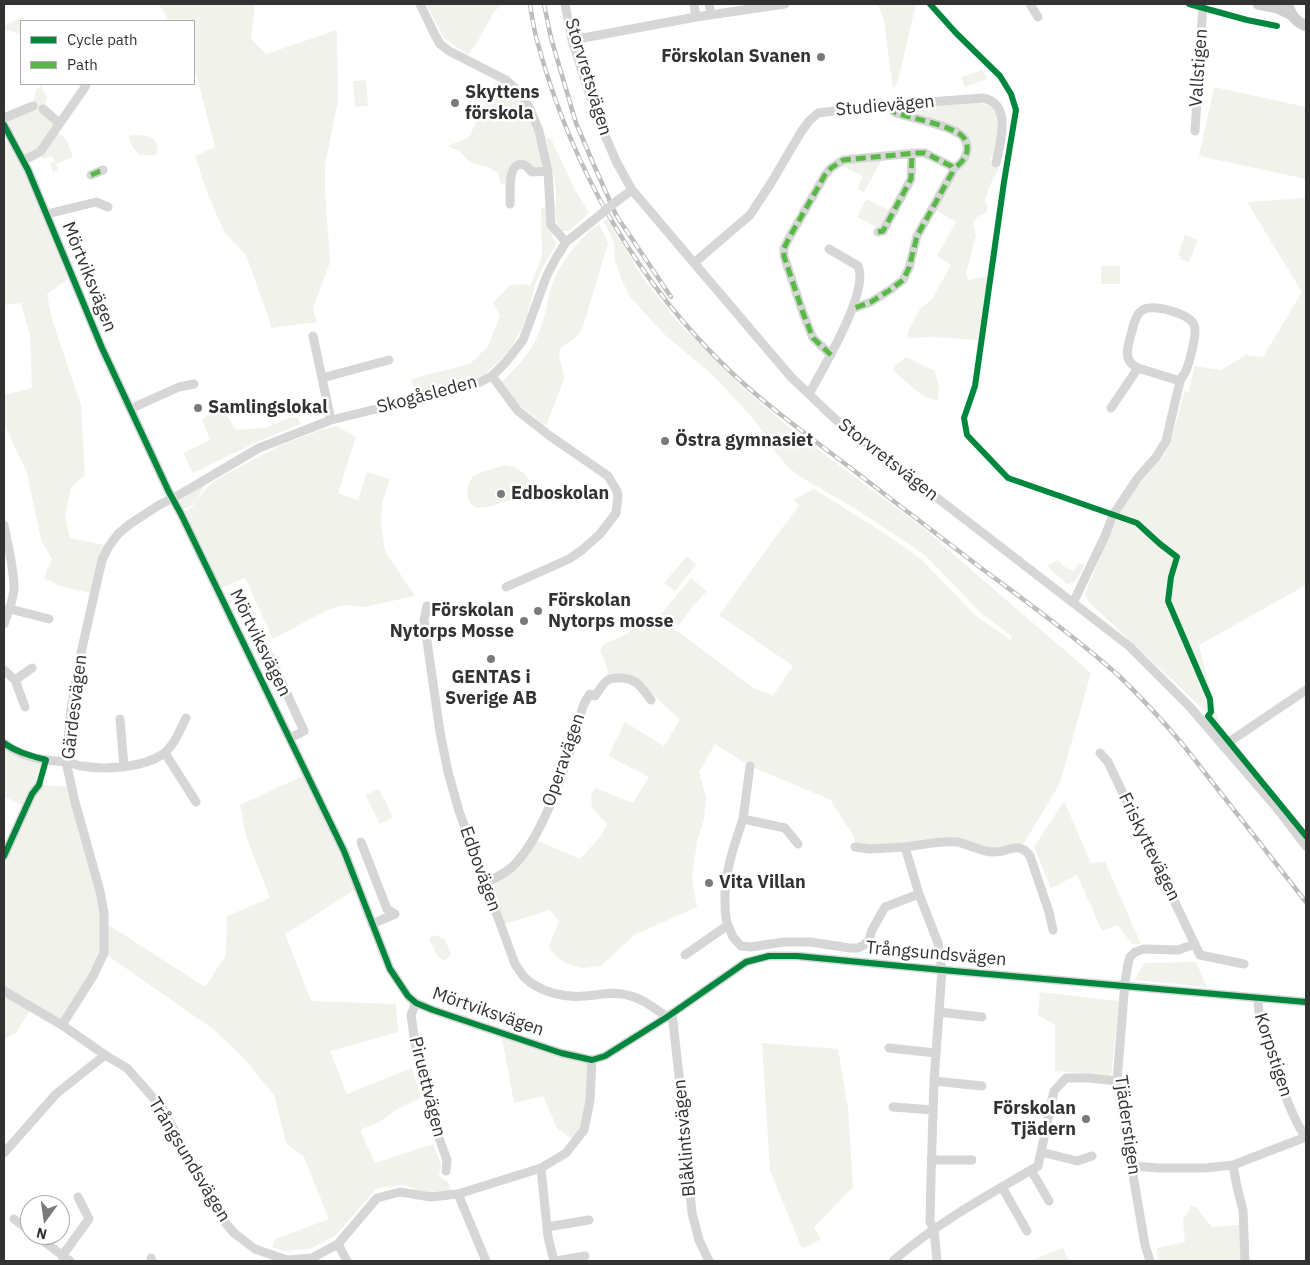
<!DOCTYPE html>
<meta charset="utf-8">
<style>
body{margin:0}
#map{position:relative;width:1310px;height:1265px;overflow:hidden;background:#fff;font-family:"IBM Plex Sans",sans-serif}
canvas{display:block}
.frame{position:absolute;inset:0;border:5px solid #323232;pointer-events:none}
.legend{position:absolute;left:20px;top:20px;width:175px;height:65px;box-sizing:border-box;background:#fff;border:1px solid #adadad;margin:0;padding:6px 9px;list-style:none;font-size:15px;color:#323232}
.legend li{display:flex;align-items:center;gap:10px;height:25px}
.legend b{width:25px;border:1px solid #adadad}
.north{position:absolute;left:20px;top:1195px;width:50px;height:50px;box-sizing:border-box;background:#fff;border:1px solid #adadad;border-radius:50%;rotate:194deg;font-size:14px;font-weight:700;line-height:20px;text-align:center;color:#323232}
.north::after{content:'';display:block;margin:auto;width:18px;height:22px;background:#7a7a7a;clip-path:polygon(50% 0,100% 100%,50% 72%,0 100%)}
</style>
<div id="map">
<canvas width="1310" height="1265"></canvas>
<div class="frame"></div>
<ul class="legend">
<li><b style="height:6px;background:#00873e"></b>Cycle path</li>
<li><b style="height:6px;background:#58b947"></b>Path</li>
</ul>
<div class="north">N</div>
</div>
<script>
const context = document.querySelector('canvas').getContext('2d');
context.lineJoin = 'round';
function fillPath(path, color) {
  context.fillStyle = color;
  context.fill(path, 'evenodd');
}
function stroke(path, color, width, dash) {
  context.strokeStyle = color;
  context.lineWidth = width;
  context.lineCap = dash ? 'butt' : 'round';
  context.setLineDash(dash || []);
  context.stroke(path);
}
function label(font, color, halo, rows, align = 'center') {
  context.font = font + ' "IBM Plex Sans",sans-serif';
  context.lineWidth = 5;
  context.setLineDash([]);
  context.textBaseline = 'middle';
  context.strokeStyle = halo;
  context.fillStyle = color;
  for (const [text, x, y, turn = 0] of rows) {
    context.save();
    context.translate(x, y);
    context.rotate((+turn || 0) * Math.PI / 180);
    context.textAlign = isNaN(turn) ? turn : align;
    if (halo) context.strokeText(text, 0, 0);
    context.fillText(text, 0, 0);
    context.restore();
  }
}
fillPath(new Path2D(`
 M159,4H255L251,39L266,54L337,30L338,101L325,165V188L330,262L313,309L317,322L272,328L246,255L225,233L209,198L195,156L215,147L196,73L194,69V21H169Z
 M426,4H502L494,12L479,39L468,55L444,38Z
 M878,4H916L898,81L893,89L884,21Z
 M22,17L23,21H21V37L19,33L4,30V26Z
 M983,70L987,79L965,87L961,77Z
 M366,80L368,106L355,107L353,81Z
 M496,82C501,85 506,87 510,91C530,111 538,140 542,167C530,170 528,161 518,160C508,168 506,171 507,183L501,185L498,173L490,168L470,162L459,151L448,146L469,137Z
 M41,86L47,97L43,109L59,123L55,130L67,140L73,157L56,164L58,170L53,172L50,163L55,161L52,156L43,159L40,152L24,160L4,118L33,106L36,89Z
 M1214,87L1306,107V179L1199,156Z
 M975,102C1008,106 999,131 995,155L990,157L993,167L999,168L989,187L985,202L987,205V212L977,217L973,223L976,236L966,273L968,280L988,276L978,340L933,337L908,338V332L920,309L932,299L951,265L937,256L956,222L934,209L970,142L896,109Z
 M131,135C148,136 157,133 158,153L154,155H140L133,148L129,138Z
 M549,138L552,141L576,192L589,213L569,231H561C552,214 557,209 556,193C554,175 550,157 546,139Z
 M7,140L21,164L68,279L47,294L52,319L81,405L85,475L71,487L65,516L70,538L109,546L94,594L60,586L44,578L52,559L41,540L27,473L4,424V395L32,388L30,335L21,303L4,305V142Z
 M882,160L864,192L857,189L863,176L842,166L853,162Z
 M1306,198V585L1199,645L1219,724L1089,602L1085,594L1108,538L1123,507L1128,498L1165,454L1177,420L1184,391L1189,392L1194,366L1221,370L1229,365L1246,355L1263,357L1302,292L1247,202Z
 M866,199L890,211L880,229L857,217Z
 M546,207V216L548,227L556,243L554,249L545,263L536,282L527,315L520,332L512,346L503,358L483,376L461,383L416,395L411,380L422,376L470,364L488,346L500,316L493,303L510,285L524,284L530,286L542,256L541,208Z
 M607,219L645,281L677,321L744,389L797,434L923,528L1091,673L1060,783L1021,848L995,852L958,842L855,847L854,836L835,808L831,800L750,766L715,744L699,772L706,798L704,819L697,842L692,878L697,907L634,935L601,966L583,968L565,963L553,953L549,946L559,922L550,910L501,925L486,883L503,874L534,839L580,859L600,837L607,824L592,807L591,796L595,788L633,803L649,777L608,756L625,722L664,746L680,720L636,678L609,677L607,668L600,651L603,645L628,633L651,614L681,634L755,689L773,695L793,666L719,615L799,505L793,500L814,489L887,535L921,559L977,617L1011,640L1012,636L981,613L926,556L912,546L856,509L799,476L788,467L776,453L756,422L716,378L664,334L630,297L623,283L615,261L614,244L610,233L603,221Z
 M599,224L608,243L582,330C579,333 577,336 574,339C565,346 557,346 560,360C561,366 564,372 564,379L546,426L518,404L502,382C516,368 529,355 537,337C545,320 547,302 552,285C560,262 579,238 599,224Z
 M1185,235L1198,240L1189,262L1180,259L1181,256L1178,255Z
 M1101,266H1120V284H1101Z
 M906,357L935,371L939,389L938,400C920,400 907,380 893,371L895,366Z
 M213,412L226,414L236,430L265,428L291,417L298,418L301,424L257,442L193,473L183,453L210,440L202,419Z
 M337,426L356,437L338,493L358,500L367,472L390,479L382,503L381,522L385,551L415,596L364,607L344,605L325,611L273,639L245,578L217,590L181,514L191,508L203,492L213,482L228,473L281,445L321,430Z
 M505,465C518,466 525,474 532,483C528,500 517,498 504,502C492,506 489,507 476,508C474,506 471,505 470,503C465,496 467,481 474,476C480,472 498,467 505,465Z
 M205,484C197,498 198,504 182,510L177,503Z
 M687,556L696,565L675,591L664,583Z
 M1058,560L1065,567L1074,571L1079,563L1085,565L1075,582L1067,584L1047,566Z
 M691,578L707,591L693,606L678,626L661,614Z
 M4,743L46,760L39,785L71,787L104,922L205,987L226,955L227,916L270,898L246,836L240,805L307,774L358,888L285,934L311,1001L396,1004L398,1032L330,1051L347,1094L412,1068L421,1098L394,1111L381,1121L360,1130L375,1163L433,1144L441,1164L439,1176L448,1182L452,1191L431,1194L404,1185L383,1187L376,1189L336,1235L310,1249L285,1251L272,1247L275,1239L329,1219L304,1157L286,1143L274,1095L240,1054L213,1029L104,953L62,1025L32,1007L16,1033L4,1039V856L26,808L4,796Z
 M379,789L393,817L380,824L365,795Z
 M1064,801L1091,863L1105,862L1141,944H1132L1118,925L1102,931L1077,875L1051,888L1034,847Z
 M436,935L445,940L451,954L447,959L443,960L437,956L429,938Z
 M1196,962L1207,987L1135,980L1144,963Z
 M1040,992L1119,1001L1111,1076L1055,1071V1025L1038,1015Z
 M501,1032L592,1060L590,1101L575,1142L557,1128L543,1096L514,1103Z
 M762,1043L838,1049L848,1108L853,1187L814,1227L821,1239L802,1249L770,1170Z
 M1191,1206L1196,1207L1212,1227L1239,1225L1242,1261H1158L1157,1248L1185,1242L1183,1220Z
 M1063,1248L1069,1261H1030L1032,1260Z`), '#f1f2eb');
stroke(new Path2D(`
 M420,4L435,35L440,44L449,51L506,80L518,91L525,100L530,109L539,131L548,171L551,225L566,242
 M565,4L572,40L597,117L616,161L632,190L791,377L835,419L1129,646L1190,707L1276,807L1306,846
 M694,4L696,17
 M709,4L711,15
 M1030,4L1038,17
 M572,40L696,17L785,4
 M892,105L893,111L896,113C911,118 954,126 963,137C966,140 968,146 967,151C966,159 959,165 953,169
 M43,109L59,123
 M4,118L33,106
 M4,125L28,170L102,348L169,492L181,514L344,851L390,969L408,996L416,1003L433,1010L561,1053L592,1060L605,1056L667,1017L746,962L769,956H797L942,970L1306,1002
 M1195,131L1203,4
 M24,160L40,152L85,87L86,84
 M91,175L103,170
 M617,201L632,190
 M510,204C511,195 507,169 518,165C524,162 528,168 532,172L548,171
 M47,214L96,202L108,207
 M878,232L883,231L911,179L912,153
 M694,263L750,215L771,183L801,132L809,121L818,113L874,106L983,98C1013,104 1000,143 996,163
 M313,336L331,420
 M831,355L813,338L803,313L784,256V248L789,238L825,175L831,168L843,160L916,153H925L951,166L953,169L952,173L917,236L909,268L903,280L890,290L871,302L852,309
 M1138,368C1126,362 1126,354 1129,342C1132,333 1133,321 1139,313C1142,310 1146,308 1149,308C1161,307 1190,314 1194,325C1198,332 1189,363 1186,371C1184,374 1182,377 1180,381
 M492,376L518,411L550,436L608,476L617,491L618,497L616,513L600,534L582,550L569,559L506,587
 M322,378L389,360
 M809,394C822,370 870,291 858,266L829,249
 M130,409L179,387L194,384
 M4,525C8,546 14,568 14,589C13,601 8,613 4,624
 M1073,603L1105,536L1113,515L1137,479L1157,456L1166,441L1180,381L1138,368L1111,408
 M427,606L424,620L440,732L448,772L459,811L515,964C518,968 521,973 524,977C539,992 564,998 585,996C599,995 612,991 627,995C642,998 654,1008 667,1017
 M10,609L49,619
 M270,657L304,731L290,738
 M4,670L15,680L25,707
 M15,680L32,668
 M120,719L124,767
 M4,743C15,752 32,758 47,760C53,761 60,761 66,762C71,763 76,765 81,766C105,770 143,768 163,754C174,746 180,730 186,718
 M1223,746L1306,690
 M165,753L196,802
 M1100,753L1108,762L1200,955L1244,964
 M743,819L750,766
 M361,842L387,909L395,914L372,924
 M855,847L869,849L905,847
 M4,856L32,794L39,785
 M486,883C495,878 504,874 512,867C541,840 563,774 575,736C580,722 580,706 590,694L595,696C599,691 603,683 608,680C611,678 616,678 620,678C637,678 642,688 651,700
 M728,925C725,918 725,910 725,902C724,873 734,846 743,819L785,828L798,844
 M685,955L728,925L733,937L741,946L750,947L784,942H810L850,948H858L864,945L869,940L872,930L885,907L919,894
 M4,991L62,1025L105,1055L127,1068L162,1108L223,1220L234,1233L255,1249L287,1260L312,1258L338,1244L377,1198L400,1192L431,1197L458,1194L541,1168L566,1153L584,1130L590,1101L592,1060
 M1258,998C1258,1020 1266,1039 1273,1059C1282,1086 1290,1114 1306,1138
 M416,1003L411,1015L415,1043L435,1127L447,1160L446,1171
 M939,1012L982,1017
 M672,1013L682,1102L692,1213L699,1240L709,1261
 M62,1025L93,976L104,953V913L100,891L75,802L66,762L71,709L81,653L102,560L109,546L118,534L130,524L159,505L179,495L259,448L331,420L454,390L474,385L492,376L506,362L523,340L547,275L556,258L566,242L590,223
 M889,1048L936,1053
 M934,1081L982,1086
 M893,1107L933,1110
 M1041,1152L1077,1161L1092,1156
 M4,1153L56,1094L105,1055
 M931,1160H972
 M1233,1165L1237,1187L1243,1210L1245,1261
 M1132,1166L1159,1168H1205L1233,1165L1306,1137
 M541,1168L548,1237L554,1261
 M1031,1170L1049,1201
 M1002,1187L1027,1231
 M458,1194L486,1261
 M14,1219L30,1231
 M547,1227L589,1220
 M35,1235L70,1261
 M338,1244L347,1261
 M62,1256L89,1219L78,1197
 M151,1258L152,1261
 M556,1261L585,1256
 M893,1261C937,1223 988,1195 1038,1166L1054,1091L1066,1078H1089L1117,1081
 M937,1261L934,1229L930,1222L931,1177L934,1081L942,970L938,943L919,894L905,847C921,845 942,840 957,842C969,844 983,853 995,852C1010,852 1018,840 1030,856L1049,912L1053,930
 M1150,1261L1145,1245L1117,1081L1125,982L1128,964L1130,957L1135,952L1144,949L1178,950L1195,944`), '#d6d6d6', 9);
stroke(new Path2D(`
 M1258,4L1278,8L1292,15
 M1288,4C1290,15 1296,22 1306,26`), '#cfcfcf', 11);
const rail = new Path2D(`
 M530,4C532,17 534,31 538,44C572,169 638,284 732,373C767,406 806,434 844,463C888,497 933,531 977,565C1024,600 1074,636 1118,675C1141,697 1163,721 1184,746L1306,902
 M544,4L551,38L576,123L593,163L616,215L671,297`);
stroke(rail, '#bebebe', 4.5);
stroke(rail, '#fff', 2.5, [8]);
stroke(new Path2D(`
 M590,223L617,201`), '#d6d6d6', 9);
stroke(new Path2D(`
 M892,105L893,111L896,113C911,118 954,126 963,137C966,140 968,146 967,151C966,159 959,165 953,169
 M91,175L103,170
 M878,232L883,231L911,179L912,153
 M831,355L813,338L803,313L784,256V248L789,238L825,175L831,168L843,160L916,153H925L951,166L953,169L952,173L917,236L909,268L903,280L890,290L871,302L852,309`), '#58b947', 5, [10, 5]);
stroke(new Path2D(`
 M930,4L956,33L1000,76L1011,94L1016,110L1004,182L975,386L964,418L967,435L1008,478L1137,523L1160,544L1177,557L1171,577L1168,601L1210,699L1211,712L1208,716L1306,836
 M1189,4L1247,20L1277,26
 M4,125L28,170L102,348L169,492L181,514L344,851L390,969L408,996L416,1003L433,1010L561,1053L592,1060L605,1056L667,1017L746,962L769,956H797L942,970L1306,1002
 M4,743C16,752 32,756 46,760L39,785L32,794L4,856`), '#00873e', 6);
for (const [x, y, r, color] of [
 [821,57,5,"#7a7a7a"],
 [455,103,5,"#7a7a7a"],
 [198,408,5,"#7a7a7a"],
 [665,441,5,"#7a7a7a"],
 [501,494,5,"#7a7a7a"],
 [538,611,5,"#7a7a7a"],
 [524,621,5,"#7a7a7a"],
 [491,659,5,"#7a7a7a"],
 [709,883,5,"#7a7a7a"],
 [1086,1119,5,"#7a7a7a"]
]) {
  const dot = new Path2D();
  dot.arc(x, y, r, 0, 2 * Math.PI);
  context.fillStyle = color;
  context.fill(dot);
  stroke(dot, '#fff', 2);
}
label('bold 18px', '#323232', '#fff', [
 ["Förskolan Svanen",811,57,"right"],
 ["Skyttens",465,93],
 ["förskola",465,114],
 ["Samlingslokal",208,408],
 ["Östra gymnasiet",675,441],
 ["Edboskolan",511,494],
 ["Förskolan",548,601],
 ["Nytorps mosse",548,622],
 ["Förskolan",514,611,"right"],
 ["Nytorps Mosse",514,632,"right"],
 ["GENTAS i",491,678,"center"],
 ["Sverige AB",491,699,"center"],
 ["Vita Villan",719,883],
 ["Förskolan",1076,1109,"right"],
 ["Tjädern",1076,1130,"right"]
], 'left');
label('18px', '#323232', '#fff', [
 ["Vallstigen",1199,68,-86],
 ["Storvretsvägen",588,77,73],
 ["Studievägen",885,106,-5],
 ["Mörtviksvägen",89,277,68],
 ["Skogåsleden",427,395,-15],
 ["Storvretsvägen",888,460,38],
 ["Mörtviksvägen",260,643,64],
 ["Gärdesvägen",75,707,-83],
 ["Operavägen",564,760,-71],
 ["Friskyttevägen",1149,847,64],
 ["Edbovägen",480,869,70],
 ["Trångsundsvägen",936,954,5],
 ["Mörtviksvägen",488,1012,19],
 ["Korpstigen",1273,1055,72],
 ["Piruettvägen",427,1087,76],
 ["Tjäderstigen",1127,1125,82],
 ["Blåklintsvägen",685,1138,-95],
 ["Trångsundsvägen",189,1160,59]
]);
</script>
